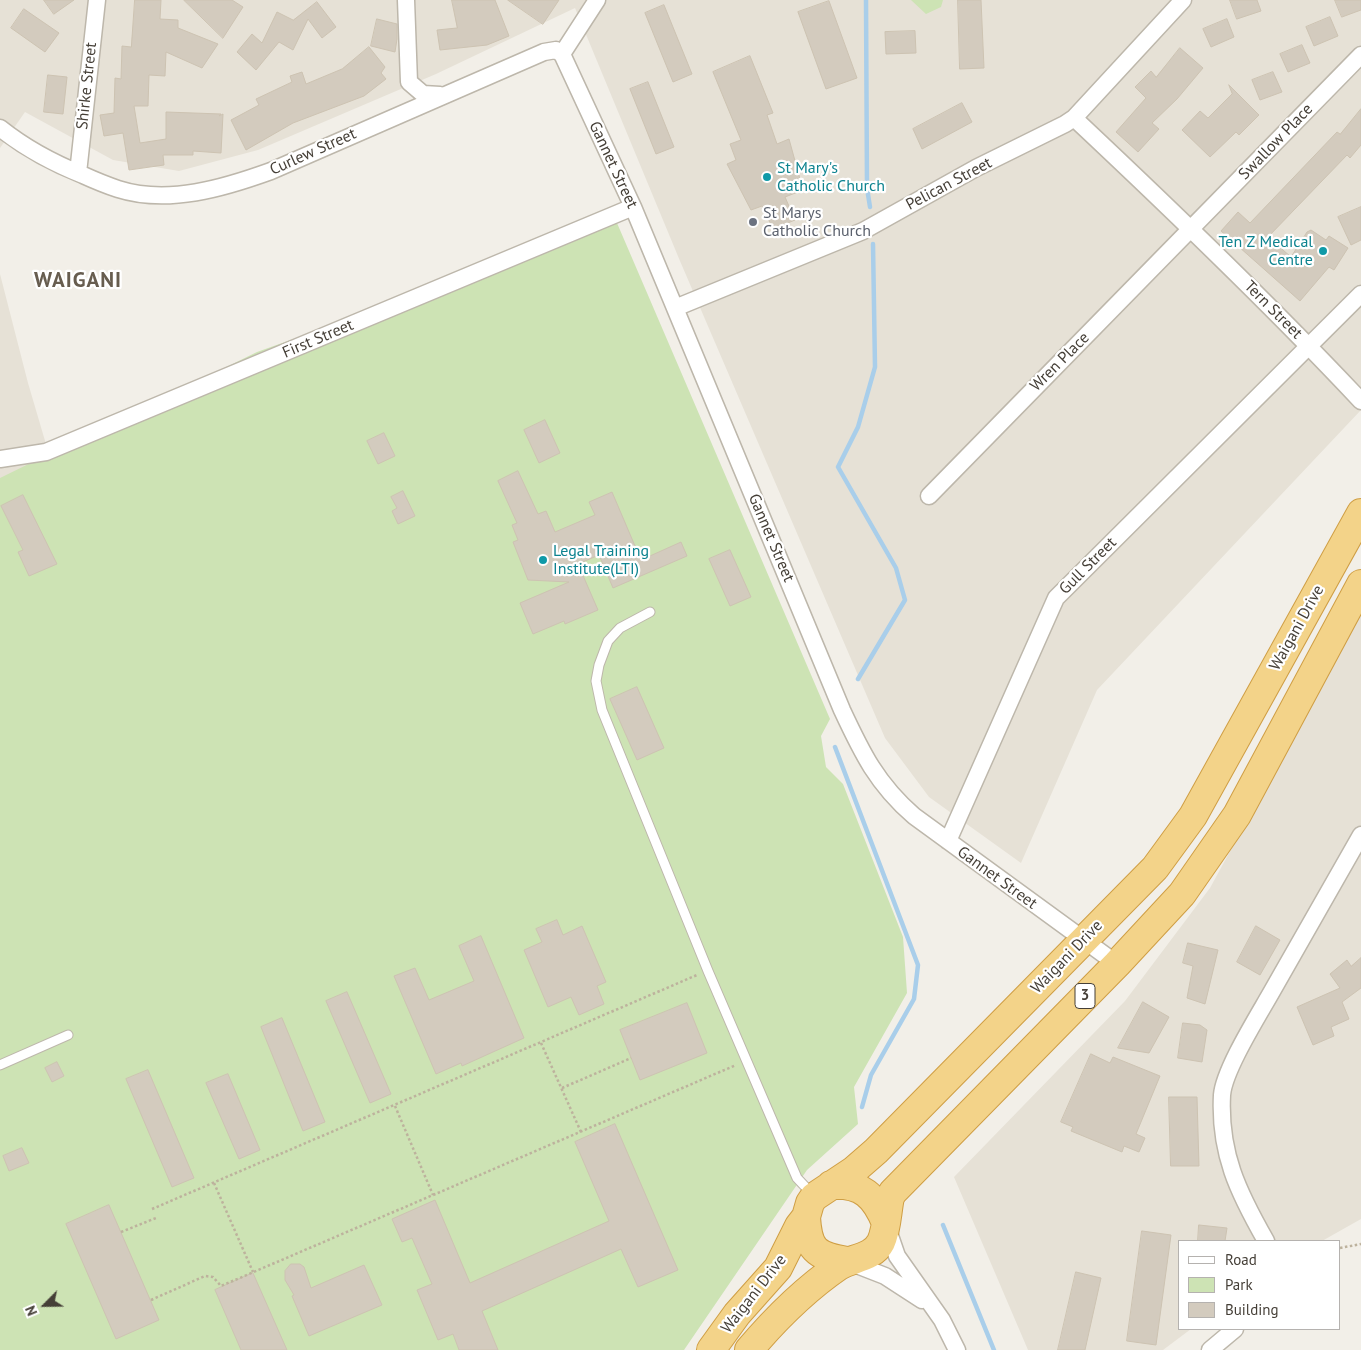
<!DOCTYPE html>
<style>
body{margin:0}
#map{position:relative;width:1361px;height:1350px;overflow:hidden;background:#f2efe8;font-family:"PT Sans",sans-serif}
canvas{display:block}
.legend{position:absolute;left:1178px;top:1240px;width:162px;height:90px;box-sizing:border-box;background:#fff;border:1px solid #b5b2af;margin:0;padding:6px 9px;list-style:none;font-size:15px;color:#453f37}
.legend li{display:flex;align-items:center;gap:10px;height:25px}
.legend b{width:25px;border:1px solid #b5b2af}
.north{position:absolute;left:20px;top:1280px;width:50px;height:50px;-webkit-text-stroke:4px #fff;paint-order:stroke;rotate:247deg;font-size:14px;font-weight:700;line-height:20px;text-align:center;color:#453f37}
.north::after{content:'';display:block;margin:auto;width:18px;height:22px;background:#453f37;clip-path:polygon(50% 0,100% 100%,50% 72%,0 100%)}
</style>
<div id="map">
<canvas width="1361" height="1350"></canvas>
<ul class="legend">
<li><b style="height:6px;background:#fff"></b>Road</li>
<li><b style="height:14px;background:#cde3b4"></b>Park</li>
<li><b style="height:14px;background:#d3cbbe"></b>Building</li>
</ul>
<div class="north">N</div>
</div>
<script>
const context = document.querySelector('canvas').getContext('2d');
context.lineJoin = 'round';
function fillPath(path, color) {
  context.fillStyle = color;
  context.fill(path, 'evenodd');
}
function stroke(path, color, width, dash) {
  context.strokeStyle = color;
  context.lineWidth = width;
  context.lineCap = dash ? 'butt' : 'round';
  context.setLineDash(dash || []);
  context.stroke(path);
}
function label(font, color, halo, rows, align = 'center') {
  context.font = font + ' "PT Sans",sans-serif';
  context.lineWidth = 4.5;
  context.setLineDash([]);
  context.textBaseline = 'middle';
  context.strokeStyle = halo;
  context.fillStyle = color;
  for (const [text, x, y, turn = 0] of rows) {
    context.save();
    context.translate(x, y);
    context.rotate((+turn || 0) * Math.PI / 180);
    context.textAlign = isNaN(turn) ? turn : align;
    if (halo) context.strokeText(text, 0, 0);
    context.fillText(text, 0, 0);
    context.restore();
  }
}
fillPath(new Path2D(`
 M0,0H1361V410L1097,690L1021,863L929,797L885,738L680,261L575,8L436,74L258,150L179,171L113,160L25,112L0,148Z
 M0,274L28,383L98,621L0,685Z
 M1361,611V1219L1322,1241H1180V1329H1191L1163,1350H1028L954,1177L1125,1001L1210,888Z`), '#e6e1d6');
fillPath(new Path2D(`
 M911,0H943L941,7L926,14Z
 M617,223L830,719L821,736L826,767L843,784L903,937L907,993L854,1087L858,1124L807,1170L684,1350H0V478L257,352Z`), '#cde3b4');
stroke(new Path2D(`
 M866,0L867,188L870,207
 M858,679L905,600L896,568L838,467L858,427L875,367L873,244
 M835,747L918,965L914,999L871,1075L862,1107
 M943,1225L994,1350`), '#a9ceea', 4.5);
const building = new Path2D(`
 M44,0H74L54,14Z
 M135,0H161L160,19L178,20V28L218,44L202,68L166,52L165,76L149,75L148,106H134L140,143L166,139V112L221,114L219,116L223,114L221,153L193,151V155H163L164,165L129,170L123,133L104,136L100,115L114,113L115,78L121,79L122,46L131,47Z
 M184,0H232L243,7L223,38Z
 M452,0H495L509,36L487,45L440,50L437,30L457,28Z
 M508,0H559L543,24Z
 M958,0H981L984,68L960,69Z
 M1230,0H1257L1261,11L1237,19Z
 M1335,0H1361V10L1342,17Z
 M829,1L857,78L826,89L798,12Z
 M317,2L336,27L322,38L308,19L293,50L279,42L256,70L237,52L252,34L262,43L277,12L293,20Z
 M664,5L692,74L673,82L645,13Z
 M24,9L59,33L45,52L11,28Z
 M1330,17L1338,36L1314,46L1306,27Z
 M377,19L397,24V39L395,52L371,46Z
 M1227,19L1234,37L1211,47L1203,29Z
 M915,31L916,53L886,54L885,32Z
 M1302,45L1310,63L1288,72L1280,54Z
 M369,47L385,67L381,73L386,79L364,96L293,123L246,150L231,120L259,105L256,99L292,82L290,76L302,72L306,84L342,69Z
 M1180,48L1203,68L1177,99L1152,123L1159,129L1138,152L1116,132L1146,98L1135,87L1151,71L1156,77Z
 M750,56L773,113L767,115L777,144L789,139L803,190L785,197L795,220L773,229L762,206L751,210L727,164L736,160L730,144L741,140L713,72Z
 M1273,72L1282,92L1260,100L1252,80Z
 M48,75L67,77L63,114L44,112Z
 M648,82L674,147L656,154L630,89Z
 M1229,85L1259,115L1239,135L1236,132L1210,157L1182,130L1200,111L1208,118L1232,94Z
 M962,103L972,122L922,149L913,129Z
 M1361,109V145L1350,158L1347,155L1268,237L1291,257L1307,232L1311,230L1326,240L1329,236L1348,248L1334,270L1329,267L1300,301L1221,231L1238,212L1250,223L1337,132L1340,134Z
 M1361,207V240L1351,245L1338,217Z
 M545,420L560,453L539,463L524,430Z
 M384,433L395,456L378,464L367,441Z
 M518,471L538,514L546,511L555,532L595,515L589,502L612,492L641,560L681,542L687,556L613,588L599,555L578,564L598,610L565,624L564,621L533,634L520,603L569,582L528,580L513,542L518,540L512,525L517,523L498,481Z
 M403,491L415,516L398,524L392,511L397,508L391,497Z
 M23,495L57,564L29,576L18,552L23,550L1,506Z
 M730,550L751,597L730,606L709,559Z
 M637,687L664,748L637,760L610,699Z
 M557,920L563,935L582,926L606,982L597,986L604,1004L579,1015L571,997L548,1007L524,950L542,942L536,929Z
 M1256,926L1280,940L1260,975L1237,962Z
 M481,936L524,1038L462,1066L461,1063L436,1074L394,976L415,968L429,1000L474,981L459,946Z
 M1188,943L1218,950L1205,1004L1187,998L1193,966L1183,963Z
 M1361,958V988L1342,1002L1349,1019L1331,1027L1334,1036L1313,1045L1297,1007L1340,988L1330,974L1347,960L1351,966Z
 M347,992L391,1094L370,1103L326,1001Z
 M1143,1002L1169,1017L1149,1053L1118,1048Z
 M687,1003L707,1053L640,1080L620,1030Z
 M282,1018L325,1122L303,1131L261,1027Z
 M1183,1023L1200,1025L1207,1030L1202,1062L1178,1058Z
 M1091,1054L1110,1063L1113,1057L1160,1076L1136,1134L1145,1138L1139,1152L1124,1146L1122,1152L1071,1131L1073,1127L1061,1122Z
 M57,1062L64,1076L52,1082L45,1068Z
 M148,1070L194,1178L172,1187L126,1079Z
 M228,1074L260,1150L239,1159L206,1083Z
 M1169,1097H1197L1199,1166H1171Z
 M615,1124L678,1270L638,1287L621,1249L482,1311L498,1350H459L453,1334L438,1340L417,1290L432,1284L412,1238L402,1242L392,1219L435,1200L470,1283L609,1221L575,1142Z
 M22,1148L29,1163L9,1171L3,1156Z
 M109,1205L159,1320L116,1339L66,1224Z
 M1199,1225L1227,1228L1225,1241H1198Z
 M1142,1231L1171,1235L1156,1345L1127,1341Z
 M291,1264H300L304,1267L311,1288L364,1265L382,1305L309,1336L292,1296L294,1295L285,1280V1271Z
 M1076,1272L1101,1278L1085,1350H1058Z
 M253,1273L287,1350H241L215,1290Z`);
fillPath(building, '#d3cbbe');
stroke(building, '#cdc3b2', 1);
const service = new Path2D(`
 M650,612L620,628L608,641L599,665L596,681L602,710L708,971L797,1178L813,1195
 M0,1065L68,1035`);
const minor = new Path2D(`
 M406,0L409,82L423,94L440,95
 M562,54L633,207L842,710C862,753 877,784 914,816L1117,964
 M562,54L597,0
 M1074,118C1172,210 1269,303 1361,401
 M0,128C25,148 53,163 83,175C94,180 106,185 118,189C168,205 224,188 271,171L544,52L556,50L562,54
 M78,173L97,0
 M675,308L863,231L976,168L1065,124L1074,118L1183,0
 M0,459L46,452L633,207
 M929,496L1361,55
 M948,841L1056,598L1361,294
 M887,1227L897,1256L942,1320L957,1350
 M1266,1241C1238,1192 1219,1153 1222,1095C1224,1070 1258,1016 1271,993C1301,940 1331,888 1361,835
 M849,1262L885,1276L922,1300
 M1210,1350L1235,1329`);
const trunk = new Path2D(`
 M831,1185C862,1183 875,1196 886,1223
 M806,1217C808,1249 815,1256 847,1261
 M711,1350L737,1314L778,1268L799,1226L806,1217L810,1203L814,1197L853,1171L876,1151L1155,868L1193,816L1361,513
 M749,1350C776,1318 804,1290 839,1266C852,1258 873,1258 881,1242C887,1229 887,1211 890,1197L893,1192L1117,964L1182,894L1237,815L1361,584`);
stroke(service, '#bdb7ab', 11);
stroke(minor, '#bdb7ab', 19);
stroke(trunk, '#cf9e44', 30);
stroke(new Path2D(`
 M541,1043L581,1132
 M562,1088L631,1058
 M395,1106L433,1195
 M214,1183L253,1272
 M152,1209L697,975
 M121,1232L156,1218
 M1340,1248L1361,1244
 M151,1300L205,1276L213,1277L221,1286L736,1065`), '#bdb29d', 2.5, [2.5, 2.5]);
stroke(service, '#fff', 9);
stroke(minor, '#fff', 16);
stroke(trunk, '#f3d389', 28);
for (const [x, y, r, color] of [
 [767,177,5,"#0f9aa8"],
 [753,222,5,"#6b7280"],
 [1323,251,5,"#0f9aa8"],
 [543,560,5,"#0f9aa8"]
]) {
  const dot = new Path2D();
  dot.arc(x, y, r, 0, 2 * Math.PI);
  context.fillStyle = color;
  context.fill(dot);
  stroke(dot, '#fff', 2);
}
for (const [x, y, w] of [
 [1085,996,20]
]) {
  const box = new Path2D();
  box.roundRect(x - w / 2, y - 12.5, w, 25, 4);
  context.fillStyle = '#fff';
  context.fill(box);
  stroke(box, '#453f37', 1);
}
label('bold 15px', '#453f37', null, [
 ["3",1085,996]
]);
label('16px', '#453f37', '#fff', [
 ["Shirke Street",87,86,-84],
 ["Swallow Place",1276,142,-46],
 ["Curlew Street",313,152,-24],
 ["Gannet Street",613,165,65],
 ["Pelican Street",949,184,-28],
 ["Tern Street",1273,310,45],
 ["First Street",318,339,-23],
 ["Wren Place",1060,362,-45],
 ["Gannet Street",771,538,67],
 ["Gull Street",1088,566,-45],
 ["Waigani Drive",1297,628,-61],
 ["Gannet Street",997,878,36],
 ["Waigani Drive",1067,957,-46],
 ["Waigani Drive",754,1294,-52]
]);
label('16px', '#0d838f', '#fff', [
 ["St Mary's",777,168],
 ["Catholic Church",777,186],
 ["Ten Z Medical",1313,242,"right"],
 ["Centre",1313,260,"right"],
 ["Legal Training",553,551],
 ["Institute(LTI)",553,569]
], 'left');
label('16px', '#5b616d', '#fff', [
 ["St Marys",763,213],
 ["Catholic Church",763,231]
], 'left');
context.letterSpacing = '1px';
label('bold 21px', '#675d4f', '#fff', [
 ["WAIGANI",78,281]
]);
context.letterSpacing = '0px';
</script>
